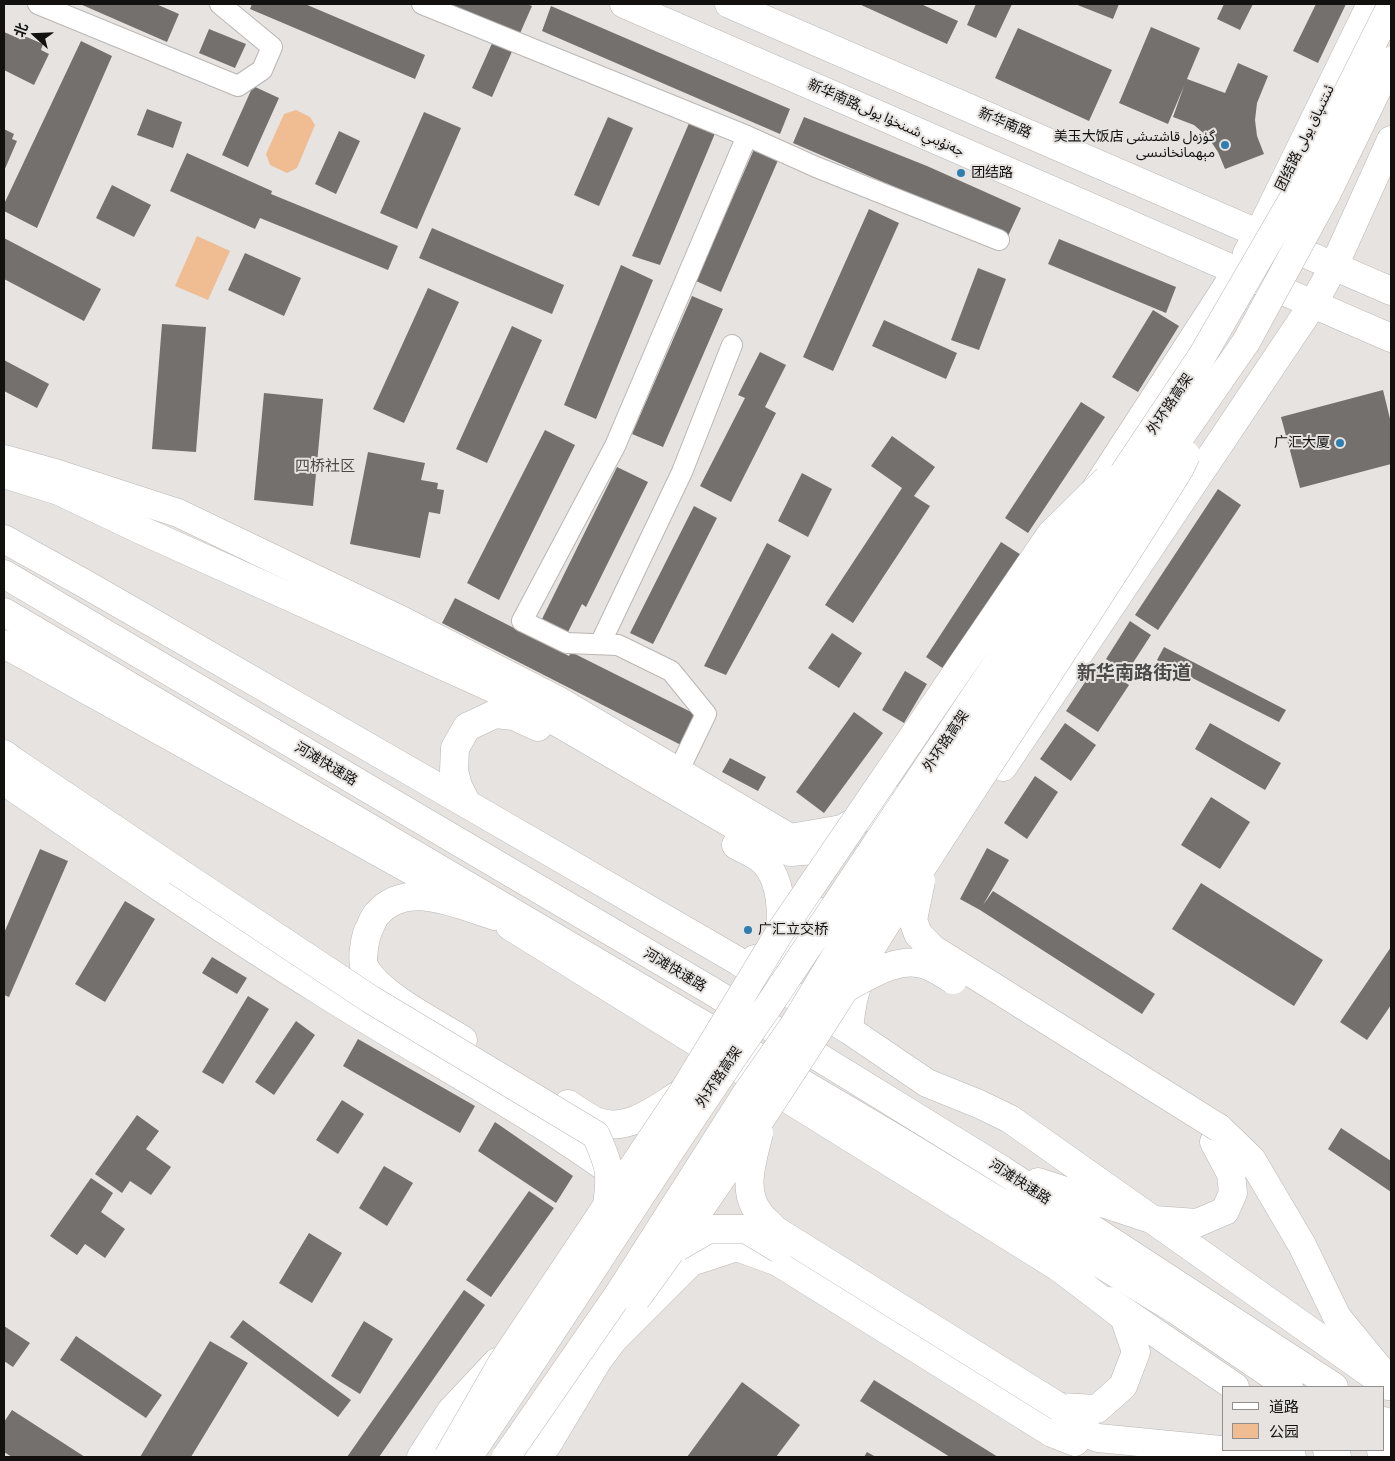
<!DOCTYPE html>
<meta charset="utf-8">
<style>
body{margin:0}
#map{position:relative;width:1395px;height:1461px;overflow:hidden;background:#e6e3e1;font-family:"Crimson Pro","Noto Sans SC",serif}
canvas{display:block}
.frame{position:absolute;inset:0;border:5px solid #121110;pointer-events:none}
.legend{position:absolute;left:1222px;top:1386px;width:162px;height:65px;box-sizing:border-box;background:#e6e3e1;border:1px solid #918f8d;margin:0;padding:6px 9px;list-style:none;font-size:15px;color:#121110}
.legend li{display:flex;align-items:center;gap:10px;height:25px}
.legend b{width:25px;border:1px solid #918f8d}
.north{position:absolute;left:10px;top:10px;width:50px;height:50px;-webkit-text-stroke:4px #e6e3e1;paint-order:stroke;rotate:290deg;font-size:14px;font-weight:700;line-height:20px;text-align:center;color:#121110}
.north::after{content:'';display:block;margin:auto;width:18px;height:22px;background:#121110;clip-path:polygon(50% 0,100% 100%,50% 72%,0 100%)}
</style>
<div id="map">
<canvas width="1395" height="1461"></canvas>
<div class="frame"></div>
<ul class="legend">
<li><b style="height:6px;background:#fff"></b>道路</li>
<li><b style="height:14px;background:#f0bc92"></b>公园</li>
</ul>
<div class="north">北</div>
</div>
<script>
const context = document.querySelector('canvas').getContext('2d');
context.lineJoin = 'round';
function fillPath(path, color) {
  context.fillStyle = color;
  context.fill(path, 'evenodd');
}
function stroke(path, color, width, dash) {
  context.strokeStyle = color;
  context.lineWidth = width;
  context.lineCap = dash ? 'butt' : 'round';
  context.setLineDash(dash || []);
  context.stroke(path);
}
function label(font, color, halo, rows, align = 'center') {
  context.font = font + ' "Crimson Pro","Noto Sans Arabic","Noto Sans SC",serif';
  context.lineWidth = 4;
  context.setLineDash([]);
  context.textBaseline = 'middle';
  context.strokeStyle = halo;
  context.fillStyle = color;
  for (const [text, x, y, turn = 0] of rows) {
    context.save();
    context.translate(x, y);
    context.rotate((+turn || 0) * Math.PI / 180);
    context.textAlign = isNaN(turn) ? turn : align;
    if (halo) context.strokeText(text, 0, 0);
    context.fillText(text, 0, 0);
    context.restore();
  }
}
fillPath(new Path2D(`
 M296,110L310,117L315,125L297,168L287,173L270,165L266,154L284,114Z
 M197,236L230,251L208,300L175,286Z`), '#f0bc92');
fillPath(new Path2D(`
 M80,4H156L179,14L167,42Z
 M252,4H305L425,55L415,79L250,9Z
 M437,4H527L532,6L492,97L472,88L498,30Z
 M859,4H921L958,21L947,44Z
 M976,4H1012L996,38L967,25Z
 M1075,4H1119L1113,19Z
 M1224,4H1253L1240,30L1217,19Z
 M1316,4H1346L1318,63L1293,51Z
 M551,6L790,109L780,134L542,31Z
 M1151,27L1200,48L1187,79L1225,93L1238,63L1268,76L1257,103L1255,120L1257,136L1264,154L1225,169L1218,152L1208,137L1194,125L1173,117L1184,86L1168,124L1119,103Z
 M1018,28L1112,70L1089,121L995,78Z
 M209,29L246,44L235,68L199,53Z
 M4,32L20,39L22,35L43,44L41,50L49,54L34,85L4,70Z
 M81,41L112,56L37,228L4,211V204Z
 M253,86L279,98L248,167L222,155Z
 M147,109L182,122L173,148L137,135Z
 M424,112L461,128L417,229L380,213Z
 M608,117L633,128L599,206L574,195Z
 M804,117L927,166L1021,208L1008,236L793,143Z
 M690,121L716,131L660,265L632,256Z
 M4,129L14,134L12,139L17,141L4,171Z
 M339,131L360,141L336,194L315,184Z
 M755,147L779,158L721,292L696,281Z
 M187,153L272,191L271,194L398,246L388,270L260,218L255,229L170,191Z
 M112,185L151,205L134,237L96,218Z
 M869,209L899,223L833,371L803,357Z
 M432,228L564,285L552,314L419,258Z
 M4,238L101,289L84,321L4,279Z
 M1059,239L1176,287L1166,313L1048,264Z
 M245,253L301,278L284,316L228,290Z
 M621,265L653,280L596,419L564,405Z
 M978,268L1006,279L979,350L951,340Z
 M428,288L459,302L404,423L373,409Z
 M692,296L723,309L663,447L632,434Z
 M1153,310L1179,326L1138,392L1112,377Z
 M884,320L957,353L946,379L872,346Z
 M162,324L206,327L196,452L152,449Z
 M512,326L542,340L487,463L456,449Z
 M760,352L786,365L765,407L776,413L731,502L700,486L745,398L738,395Z
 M4,360L49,384L37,408L4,391Z
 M1383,390L1391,423V464L1300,488L1281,417Z
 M264,393L323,399L313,506L254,500Z
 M1081,402L1105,417L1028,533L1005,518Z
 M545,430L575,445L499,600L467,583Z
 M892,436L935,467L914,496L930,506L853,623L825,605L902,488L871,466Z
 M368,452L425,463L421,480L438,483L437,489L444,490L440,514L429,512L420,558L350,544Z
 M617,467L648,482L586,607L582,604L568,632L542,619Z
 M802,473L832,489L808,537L778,521Z
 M1218,489L1241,505L1158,630L1135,615Z
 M694,506L717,518L653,644L630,633Z
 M1001,542L1026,558L950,673L926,657Z
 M767,543L791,556L726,675L704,666Z
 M455,598L569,656L571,652L697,715L681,745L442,623Z
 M1130,621L1151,635L1127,672L1106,659Z
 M832,633L862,653L839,688L808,668Z
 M1164,647L1286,710L1279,722L1157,660Z
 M1097,664L1129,685L1098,732L1066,711Z
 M905,671L927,684L904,723L882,710Z
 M854,712L883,733L824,813L796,792Z
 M1065,723L1096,745L1071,781L1040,759Z
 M1210,723L1281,763L1265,790L1195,749Z
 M730,758L766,777L758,791L722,772Z
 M1035,776L1058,792L1027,839L1004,823Z
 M1211,797L1250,822L1220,869L1181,845Z
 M987,848L1009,860L983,905L993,891L1155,994L1142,1014L980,910L960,899Z
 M40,849L68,861L9,997L4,995V933Z
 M1201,883L1323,960L1294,1006L1172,929Z
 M125,901L155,919L105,1002L75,984Z
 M1391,947V1005L1367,1040L1340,1022Z
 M212,957L247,978L237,994L202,973Z
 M248,996L269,1009L223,1084L202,1072Z
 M296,1021L315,1035L274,1095L255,1082Z
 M358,1039L475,1106L460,1133L343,1066Z
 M342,1100L364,1114L338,1154L316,1140Z
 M137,1115L159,1131L146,1149L171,1167L151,1195L130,1181L122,1193L95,1174Z
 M495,1122L573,1176L556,1203L478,1151Z
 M1341,1128L1391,1161V1192L1328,1149Z
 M384,1166L413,1183L387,1226L359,1208Z
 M91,1178L113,1193L101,1212L125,1229L105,1258L85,1244L77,1255L50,1236Z
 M529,1191L554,1208L491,1297L466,1280Z
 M309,1233L342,1253L312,1303L279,1283Z
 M464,1290L485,1305L379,1457H347Z
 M243,1320L351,1400L338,1417L230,1337Z
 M364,1321L393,1339L360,1394L331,1376Z
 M4,1326L30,1343L13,1367L4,1361Z
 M76,1336L162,1395L146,1418L60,1360Z
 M210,1341L248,1363L191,1457H140Z
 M874,1380L998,1457H950L860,1401Z
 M742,1382L800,1425L776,1457H687Z
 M12,1410L85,1457H12L4,1452V1422Z
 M867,1452L876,1457H864Z`), '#73706e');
const street = new Path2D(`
 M38,4L238,86L262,70L272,47L220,4
 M422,4L747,136L816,167L999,240
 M600,644L682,472L732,345
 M678,772L706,714L671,671L618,645L567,643L522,621L615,446L747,136`);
const secondary = new Path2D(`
 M624,4L1391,338
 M729,4L1391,291
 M4,459L55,473L178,513L395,617L559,701L790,838L842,829L894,800
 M1091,496L1237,271
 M4,539L87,585L467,804L738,961L849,1030L927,1083L979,1104L1010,1119L1388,1386
 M4,644L470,903
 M1003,767L1313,304
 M4,781C109,853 214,925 322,992C421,1055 526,1109 620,1178
 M510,926L1068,1273
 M755,959L765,958L809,931L821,912
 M849,1030C851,1009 854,986 866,968
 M1109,1301L1235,1387
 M614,1339L691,1262L737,1247L778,1262L1052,1433L1075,1442
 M547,1445L598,1360L625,1324
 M1327,1450L1337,1457`);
const primary = new Path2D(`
 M1247,253L1259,233L1371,4
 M1313,304L1334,266L1391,140`);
const highway = new Path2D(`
 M4,474L59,491L141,530L490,687L536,710L768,845L791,852L826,849L843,840
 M4,574L710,990L1002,1170L1334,1387
 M4,612L900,1141L1176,1310L1289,1387
 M4,754L13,761L177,871
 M467,804L458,786L454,771L455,748L467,727L495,714L514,716L538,727
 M736,845C745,850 760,856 766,864C781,882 782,909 780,932
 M463,1040C436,1023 381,996 365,968C361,960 365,939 368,931C371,926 373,918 377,914C408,879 458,905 495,916
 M568,1104C577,1110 586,1116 595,1121C626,1134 658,1108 683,1092
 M1219,1128L1252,1160L1302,1245L1337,1317L1391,1383
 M1038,1182L1154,1220L1197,1223L1225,1211L1233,1193L1231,1174L1214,1142
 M1048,1259L1124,1317L1136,1352L1123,1386L1097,1409L1059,1407
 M1054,1421L1098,1438L1292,1457
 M1384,1421L1391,1425
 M1381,1450L1391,1457
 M421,1457L451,1411L497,1362
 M529,1457L552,1413`);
stroke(street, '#b9b6b4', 22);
stroke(secondary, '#b9b6b4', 29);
stroke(primary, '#b9b6b4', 29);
stroke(highway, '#b9b6b4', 29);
stroke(street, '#fff', 20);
stroke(secondary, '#fff', 28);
stroke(primary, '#fff', 28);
stroke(highway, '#fff', 28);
const highwayBridge = new Path2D(`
 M177,871L370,999L596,1135C609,1165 612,1172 607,1205
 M921,881L913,920L918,934L933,949L1219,1128
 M846,988C868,976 900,955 926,965C935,968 944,974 953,980
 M759,1133C753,1158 741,1190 759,1213C763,1219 770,1224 775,1230L1059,1407
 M678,1247L709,1229H746L779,1249
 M636,1299C739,1159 830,1012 923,866C1008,733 1097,603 1180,468L1186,455
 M448,1457L502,1363L683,1092L780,932L1051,534L1107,479
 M468,1457C569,1309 664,1155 767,1008L1202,356L1304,180L1391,6
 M506,1457L618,1295L746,1094L794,1025L885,874L1085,574L1246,342L1328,191L1391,61`);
stroke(highwayBridge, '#b9b6b4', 29, []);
stroke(highwayBridge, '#fff', 28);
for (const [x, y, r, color] of [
 [1225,145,5,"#2f7eb0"],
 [961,173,5,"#2f7eb0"],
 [1340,443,5,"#2f7eb0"],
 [748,930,5,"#2f7eb0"]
]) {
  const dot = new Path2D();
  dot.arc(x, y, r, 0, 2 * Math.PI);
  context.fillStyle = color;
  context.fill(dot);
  stroke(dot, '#e6e3e1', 2);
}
label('14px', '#121110', '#e6e3e1', [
 ["新华南路جەنۇبىي شىنخۇا يولى",886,118,24],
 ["新华南路",1005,123,23],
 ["团结路 ئىتتىپاق يولى",1305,138,-64],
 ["外环路高架",1170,404,-56],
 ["外环路高架",946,741,-56],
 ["河滩快速路",326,764,31],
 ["河滩快速路",675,970,31],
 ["外环路高架",719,1077,-56],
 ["河滩快速路",1020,1182,33]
]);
label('14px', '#121110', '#e6e3e1', [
 ["美玉大饭店 گۈزەل قاشتىشى",1215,137],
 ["مېھمانخانىسى",1215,153],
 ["团结路",971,173,"left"],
 ["广汇大厦",1330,443],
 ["广汇立交桥",758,930,"left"]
], 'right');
label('15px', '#4c4a48', '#e6e3e1', [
 ["四桥社区",325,466]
]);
label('bold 19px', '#4c4a48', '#e6e3e1', [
 ["新华南路街道",1134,673]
]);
</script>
